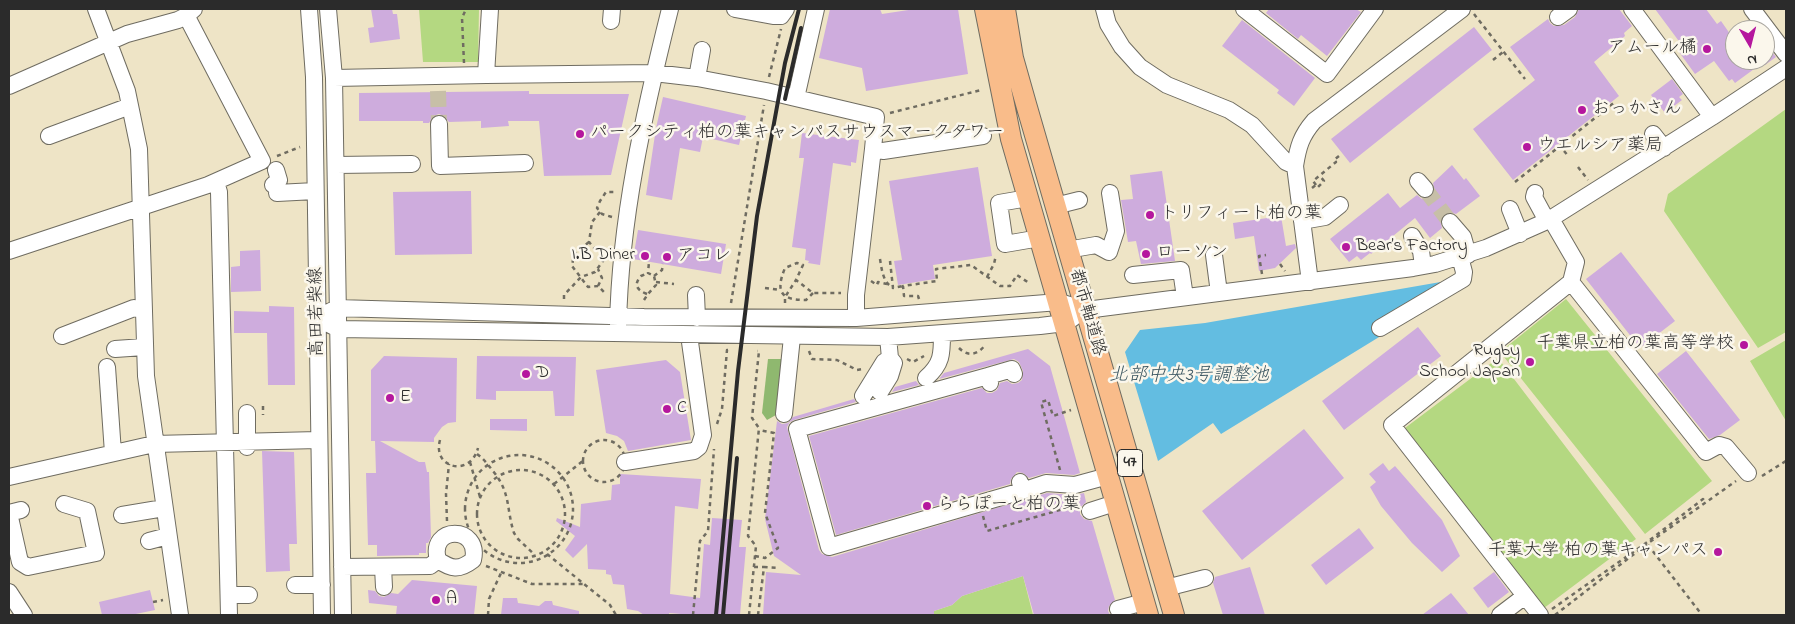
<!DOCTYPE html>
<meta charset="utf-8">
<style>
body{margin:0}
#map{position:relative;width:1795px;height:624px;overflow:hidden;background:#eee4c6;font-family:"Indie Flower",sans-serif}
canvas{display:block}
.frame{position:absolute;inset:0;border:10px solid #2b2b2b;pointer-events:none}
.north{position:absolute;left:1725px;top:20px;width:50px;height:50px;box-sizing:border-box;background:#fbf7ec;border:1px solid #a8a59f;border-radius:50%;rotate:172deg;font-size:14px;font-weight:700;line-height:20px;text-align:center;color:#2b2b2b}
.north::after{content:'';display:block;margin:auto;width:18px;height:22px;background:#b5179e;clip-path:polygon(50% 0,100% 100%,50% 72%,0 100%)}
</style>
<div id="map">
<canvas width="1795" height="624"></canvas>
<div class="frame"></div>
<div class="north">N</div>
</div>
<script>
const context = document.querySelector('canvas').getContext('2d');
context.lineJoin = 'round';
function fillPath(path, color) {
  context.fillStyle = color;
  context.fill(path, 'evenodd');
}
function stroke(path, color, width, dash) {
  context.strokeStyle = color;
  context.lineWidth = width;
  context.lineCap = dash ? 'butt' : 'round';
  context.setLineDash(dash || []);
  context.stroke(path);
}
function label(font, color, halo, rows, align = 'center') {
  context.font = font + ' "Indie Flower","Klee One",sans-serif';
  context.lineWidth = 5;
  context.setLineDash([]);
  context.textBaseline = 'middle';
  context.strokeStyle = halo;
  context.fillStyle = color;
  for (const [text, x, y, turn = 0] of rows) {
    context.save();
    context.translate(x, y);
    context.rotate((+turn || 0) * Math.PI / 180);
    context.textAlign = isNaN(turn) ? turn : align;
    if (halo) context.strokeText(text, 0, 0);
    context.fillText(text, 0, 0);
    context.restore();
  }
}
fillPath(new Path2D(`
 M419,9H479L478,62H423Z
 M1786,109V332L1758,348L1664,211L1668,194Z
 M1566,299L1712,481L1645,534L1500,352Z
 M1786,340V421L1750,361Z
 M1498,358L1636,539L1544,608L1405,428Z
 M1023,576L1033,615H934V611L952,605L962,596Z`), '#b4d881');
fillPath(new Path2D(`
 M768,359H783L776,415L767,420L762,413Z`), '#8fb86f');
fillPath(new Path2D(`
 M1452,280L1459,288L1221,434L1213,423L1158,461L1125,352L1140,330L1205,323Z`), '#63bde1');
fillPath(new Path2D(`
 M371,9H392L393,14H397L400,39L370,43L368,28L374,27Z
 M830,9H880L882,14L915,9H958L968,74L866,91L862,68L819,58Z
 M1269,9H1356L1361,12L1327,56L1301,35L1298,39L1266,13Z
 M1579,9H1619L1632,26L1624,33L1625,36L1594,62L1619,96L1513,180L1473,129L1535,80L1510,47L1548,19L1550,23L1554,26L1564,25L1575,17Z
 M1655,9H1706L1717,24L1721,21L1735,41V60H1765V51L1769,48L1776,57L1765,65V61L1735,83L1732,79L1729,81L1714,61L1695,74L1679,52L1684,48Z
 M1242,20L1315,78L1294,106L1277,93L1279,90L1222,46Z
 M1474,27L1492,50L1350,163L1331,139Z
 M1672,79L1683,94L1679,97L1682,100L1665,113L1651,95Z
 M529,91V94H629L611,175L544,176L539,121H508L509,126L481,128V121L449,122L444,116L439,114L433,116L429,123H423V121H359V93Z
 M663,97L746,116L739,145L703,137L700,152L680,148L672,200L646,195L656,128Z
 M802,133L859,140L856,163L851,162V166L833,163L820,265L808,263L809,261L805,260L806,249L792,247L804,158H799Z
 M1452,165L1464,180L1466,178L1480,196L1456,214L1449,212L1444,214L1440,219L1442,228L1430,238L1415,218L1371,254L1370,253L1361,260L1357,256L1349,262L1330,239L1388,193L1400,208L1417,195L1422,199L1431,197L1435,192L1433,183Z
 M978,167L992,256L933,265L935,279L898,285L894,261L902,260L889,181Z
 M1162,171L1175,261L1141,264L1136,241L1128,242L1121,200L1133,199L1130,175Z
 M471,191L472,254L395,255L393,192Z
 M1281,216L1286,246L1295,244L1296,248L1275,268L1259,271L1254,236L1235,239L1233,223Z
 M638,230L726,244L721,274L633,259Z
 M260,250L261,291L231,292V267L240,266V251Z
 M1621,252L1675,321L1640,348L1586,279Z
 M269,306L294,307L295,385H268L267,333H234V311L269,312Z
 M1418,327L1441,356L1344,430L1322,401Z
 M1028,349L1050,366L1080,473L1074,475L1046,473L1029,478L1023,473L1017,472L1011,479L1010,484L836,535L809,436L982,388L987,393H992L997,390L1000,383L1007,381L1012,384L1018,383L1022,380L1023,371L1019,362L1014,359L939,379L944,373Z
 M1686,351L1740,420L1720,435L1709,439L1657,374Z
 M384,356L457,358L456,422L448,423L442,427L434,438V442L380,441L419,462H425L427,472H429L431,537L428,543H426V553H419V555L377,556V545H368L366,473H376L375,441H371V370Z
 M477,356L576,357L574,416H555L553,391H496V400L476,399Z
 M666,360L680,372L691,440L628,451L624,441L617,436L606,433L596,370Z
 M916,381L919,385L892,392L895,387Z
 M854,399L856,402L794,420L790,422L787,427L819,550L822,554L832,557L1047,493L1075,495L1084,493L1086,502L1080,508V514L1084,519L1092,521L1115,600L1109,606L1108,611L1110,615H1034L1023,576L962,596L952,605L934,611V615H763L766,572L801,575L774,556L765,519L777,421L782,424L788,423L793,417Z
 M490,419H527V431L490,430Z
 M1304,429L1344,478L1242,560L1202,511Z
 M262,451L294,452L297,544H289L290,571L266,572Z
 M1383,463L1389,471L1395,466L1442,520L1460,556L1442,572L1412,543L1381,506L1370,487L1376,482L1369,474Z
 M620,474L701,479L698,509L675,506L670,594L700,598L704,544L710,545L712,518L742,520L739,547H746L740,615H693L669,613V615H644L638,611L627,609L624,585L613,584L611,575L606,574V570L588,569L587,544L573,558L565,550L575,536L556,521L557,518L580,527L581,504L611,500L612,485L620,484Z
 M1359,528L1374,548L1326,585L1311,565Z
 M1250,567L1265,615H1223L1213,583L1215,577Z
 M1494,572L1509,592L1488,608L1473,588Z
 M412,580L477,586L474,615H396L397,606L369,603L368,590L375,591L379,596L384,597L391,593L398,594Z
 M150,590L155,610L131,615H102L99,602Z
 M1451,593L1469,615H1422Z
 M503,598H517L518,603L539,606L545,601H552L553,605L579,611V615H501Z`), '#ceacdd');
stroke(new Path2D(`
 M438,91L439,124
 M1425,189L1450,222`), '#c7bfa7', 16, [16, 8]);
const minor = new Path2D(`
 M96,9L127,91L139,149L146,376L180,615
 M309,9L314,77L322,615
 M328,9L334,78L343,615
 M735,9L773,16H781L786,9
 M1104,9L1108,24L1122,47L1140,67L1167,85L1229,110L1252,125L1286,162L1295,166L1310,282
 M1244,9L1327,74L1375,9
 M1632,9L1712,117
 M1752,9L1786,54
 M1558,17L1569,9
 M611,21L612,9
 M486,75L490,9
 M334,78L486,75L654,73L697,78L766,91L876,117L873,149L856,295V318
 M697,78L702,50
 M9,86L127,34L178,20L186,16L194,9
 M796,98L816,9
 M439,124L440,166L525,163
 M1653,134L1664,148
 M49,136L130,106
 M873,149L883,151L983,136
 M336,165L412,164
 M1295,166C1298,147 1301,136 1314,121L1462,9
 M1418,181L1425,189
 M216,182L219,192L229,615
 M273,185L279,180L276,170
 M277,193L315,191
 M1535,193L1534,197L1547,221
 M1028,198L999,203L1005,244L1040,238
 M1055,206L1079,200
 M1510,209L1520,234
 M1551,219L1576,262L1571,282L1706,452L1719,445L1726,447L1748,473
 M1302,221L1325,217L1340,205
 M1450,222L1463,237L1468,255
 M1412,236L1421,251L1423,266
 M1067,250L1096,245L1109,252L1116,231L1110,193
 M9,251L208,185L262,161L188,19
 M1214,255L1219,293
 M1133,275L1181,270L1185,297
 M696,295L697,318
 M317,318L337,308L644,317L856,318L1059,302L1086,310L1413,268L1435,264L1486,248L1547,221L1712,117L1786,68
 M317,318L338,329L888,337L1040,326L1065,323L1073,318
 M618,326C620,219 644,113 670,9
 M1380,328L1463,279L1464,272L1460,257
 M62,336L134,308L143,310
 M115,349L144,347
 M107,367L113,453
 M988,376L1012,369L1014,374
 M926,378C942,364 942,354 942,334
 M990,383L988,376L797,429L829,547L1022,491L1020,482
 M880,392L890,376L894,363L890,358L888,337
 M863,396L884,362L890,358
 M247,413V447
 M784,414L792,337
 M625,462L694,451L699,447L703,435L689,335
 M9,477L154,444L318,440
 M1022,491L1046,483L1075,485L1108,476
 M21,510L9,513L20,562L28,567L96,553L87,511L64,504
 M1090,511L1115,503
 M122,515L164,508
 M149,541L168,536
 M342,567L430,566L438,560C428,525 481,525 473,560C459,571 451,569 438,560
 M383,567L384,587
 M295,585H322
 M1166,588L1205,578
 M9,592L24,615
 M229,595H249
 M1118,609L1144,602
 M1500,615L1525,596
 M1540,615L1392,425L1571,282`);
const major = new Path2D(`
 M985,9L1011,139L1148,615
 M1005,9L1013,58L1026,104L1174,615`);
stroke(minor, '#6f6c61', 18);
stroke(major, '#6f6c61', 22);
stroke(new Path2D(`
 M1474,14L1525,79
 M1493,60L1503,52
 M464,63L462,18L466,9
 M769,77L781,29
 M890,113L981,90
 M1560,146L1616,101
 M277,156L300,147
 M1578,167L1588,180
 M1515,182L1560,146L1569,157
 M1316,185L1313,181L1336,162L1334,160L1339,156
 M1312,188L1316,185L1318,187L1324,181L1320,176
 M600,212L592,222L589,242L595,249L608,258
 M612,217L602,214L597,208L600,201L606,192H616
 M589,242L574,254L572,266L588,287L598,286L605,293
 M880,259C882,271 883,282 893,288
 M890,261L893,288L903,286
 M1280,264L1285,271
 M1262,274L1259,256L1266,255
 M654,276L662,270L663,264
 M987,277L994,264L996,255
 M871,281L877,285L878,282L887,284
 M656,282L674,284
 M598,286L602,278L598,269
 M765,288L780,290
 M813,293L806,300C781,300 775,292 785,268L797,263L803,265L796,280L813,293H841
 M647,294C637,290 633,285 641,276L648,273
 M564,299V295L581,277L595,272L605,258
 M919,299L918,296H904L903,286L937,281L936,269L971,265L1000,286H1010L1017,275L1029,283
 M644,300L648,294L656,285L654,276L648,273L649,262
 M731,303L764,105
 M785,303V297L796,280
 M959,348C968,357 978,355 985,345
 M809,351L812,359L837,360L857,370L863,369
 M907,359L913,362L924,356
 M263,406V415
 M717,424L722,409L727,350H729
 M440,440C432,468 470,478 478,448
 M583 461a21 21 0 1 1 42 0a21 21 0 1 1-42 0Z
 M477,454C484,459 488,465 493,471C511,493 506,508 514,533L518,539L535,555
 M465 509a54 54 0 1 1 108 0a54 54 0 1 1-108 0Z
 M470,462L480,497
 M477 514a44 44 0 1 1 88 0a44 44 0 1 1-88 0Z
 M1060,470L1041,402L1048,400L1053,416L1071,410
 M1762,476L1786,461
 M554,484L584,460
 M983,516L987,531L1077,505
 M447,521L446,494L449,464
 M1648,545L1702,615
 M547,554L610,605L616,615
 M755,556L765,558L778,548L765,513L774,433L759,430
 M486,566L532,584H585
 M754,567H764
 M153,602L163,600
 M1552,609L1646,543L1703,499L1705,502
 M488,615L489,599L501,573
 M693,615L700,541L708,531L714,449
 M749,615L756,546L748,536L759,428L752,418L759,351H757
 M758,615L764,567L779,568
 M1555,615L1647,544L1736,481`), '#6f6c61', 2.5, [4, 4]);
stroke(minor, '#fff', 16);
stroke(major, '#f9bc8a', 20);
stroke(new Path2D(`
 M785,99L801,28
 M716,615L738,371L757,216L785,63L799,9
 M723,615L737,458`), '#2b2b2b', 4);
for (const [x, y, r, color] of [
 [1707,49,5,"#b5179e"],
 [1582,110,5,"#b5179e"],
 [580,134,5,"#b5179e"],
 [1527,147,5,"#b5179e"],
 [1150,215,5,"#b5179e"],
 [1346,247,5,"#b5179e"],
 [1146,254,5,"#b5179e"],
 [645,256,5,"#b5179e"],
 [667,257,5,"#b5179e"],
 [1744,345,5,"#b5179e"],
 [1530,362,5,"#b5179e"],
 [526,374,5,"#b5179e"],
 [390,398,5,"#b5179e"],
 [667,409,5,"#b5179e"],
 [927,506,5,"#b5179e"],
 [1718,552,5,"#b5179e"],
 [436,600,5,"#b5179e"]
]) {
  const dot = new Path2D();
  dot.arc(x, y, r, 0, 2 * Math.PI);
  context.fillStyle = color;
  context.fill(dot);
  stroke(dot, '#fbf7ec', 2);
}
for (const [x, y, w] of [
 [1130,463,25]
]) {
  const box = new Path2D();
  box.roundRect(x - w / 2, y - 13.5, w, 27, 4);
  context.fillStyle = '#fbf7ec';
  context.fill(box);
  stroke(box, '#2b2b2b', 1);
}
label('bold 16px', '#2b2b2b', null, [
 ["47",1130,463]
]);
label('18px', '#2b2b2b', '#fbf7ec', [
 ["アムール橘",1697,49,"right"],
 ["おっかさん",1592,110],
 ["パークシティ柏の葉キャンパスサウスマークタワー",590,134],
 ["ウエルシア薬局",1537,147],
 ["トリフィート柏の葉",1160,215],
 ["Bear’s Factory",1356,247],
 ["ローソン",1156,254],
 ["I.B Diner",635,256,"right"],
 ["アコレ",677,257],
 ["千葉県立柏の葉高等学校",1734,345,"right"],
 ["Rugby",1520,352,"right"],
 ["School Japan",1520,373,"right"],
 ["D",536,374],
 ["E",400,398],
 ["C",677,409],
 ["ららぽーと柏の葉",937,506],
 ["千葉大学 柏の葉キャンパス",1708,552,"right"],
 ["A",446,600]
], 'left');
label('18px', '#2b2b2b', '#fbf7ec', [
 ["高田若柴線",318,312,-91],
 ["都市軸道路",1086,313,74]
]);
label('italic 19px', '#3c5762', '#fbf7ec', [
 ["北部中央3号調整池",1189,377]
]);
</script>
